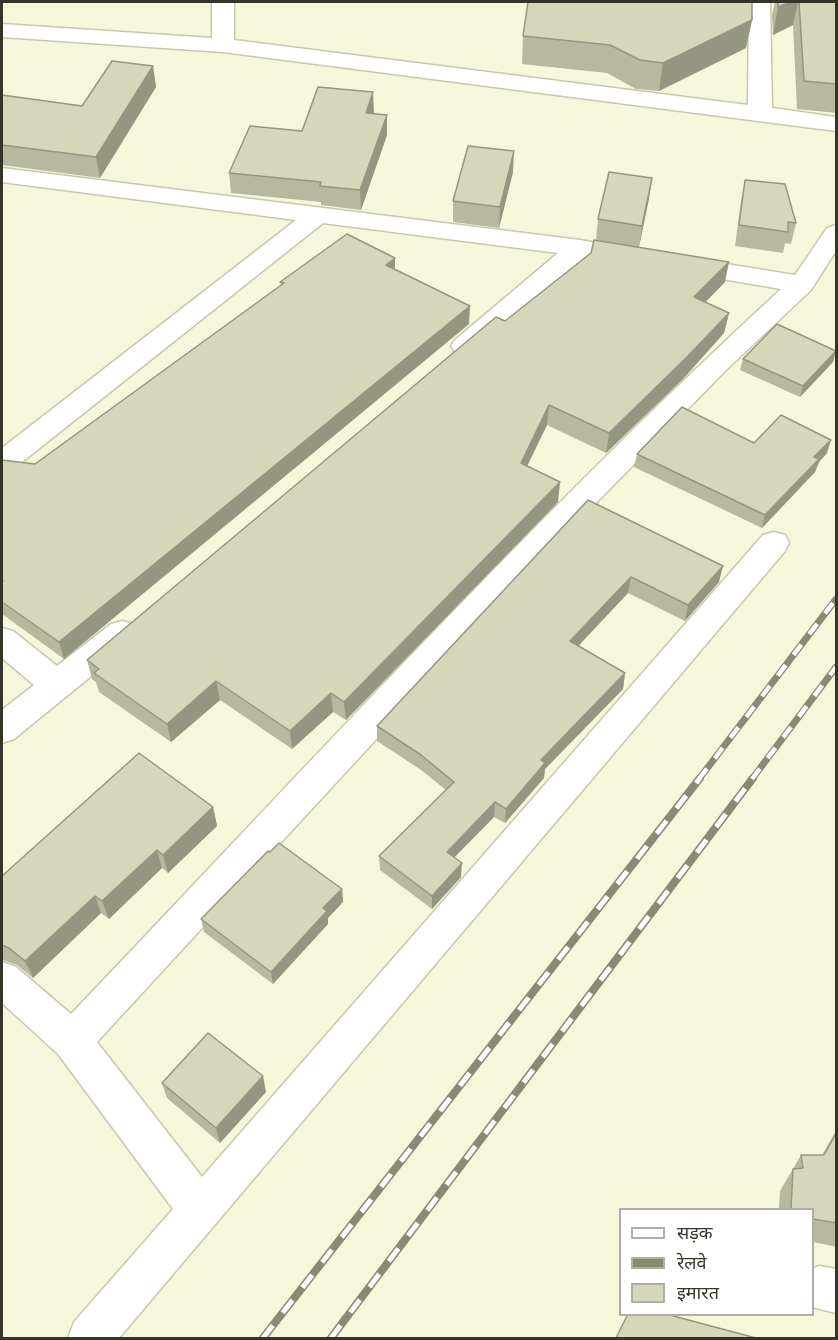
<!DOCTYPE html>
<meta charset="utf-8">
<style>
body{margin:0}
#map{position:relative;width:838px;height:1340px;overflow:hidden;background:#f6f7da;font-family:"IBM Plex Sans","Noto Sans Devanagari",sans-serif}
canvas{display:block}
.frame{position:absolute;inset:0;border:3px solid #343429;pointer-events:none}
.legend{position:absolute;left:619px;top:1208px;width:195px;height:108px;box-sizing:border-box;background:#fff;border:2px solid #aeaea9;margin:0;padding:8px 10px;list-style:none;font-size:18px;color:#343429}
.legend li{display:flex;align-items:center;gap:12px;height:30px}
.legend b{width:30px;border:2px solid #aeaea9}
</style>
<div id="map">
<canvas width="838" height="1340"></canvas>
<div class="frame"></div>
<ul class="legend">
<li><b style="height:8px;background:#fff"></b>सड़क</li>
<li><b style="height:8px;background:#898976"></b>रेलवे</li>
<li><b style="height:16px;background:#d5d6ba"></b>इमारत</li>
</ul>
</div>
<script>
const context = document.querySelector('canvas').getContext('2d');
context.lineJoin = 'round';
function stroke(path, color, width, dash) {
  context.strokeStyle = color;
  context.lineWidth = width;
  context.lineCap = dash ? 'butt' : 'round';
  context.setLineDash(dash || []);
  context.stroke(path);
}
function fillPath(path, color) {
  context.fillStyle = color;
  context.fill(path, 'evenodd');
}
const street = new Path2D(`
 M212,2H234V40L748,105L749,2H770L772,108L836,117V131L223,52L2,37V24L212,38Z
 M2,168L580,240L644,251L648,257L644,263L635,265L585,257L475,352L465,355L455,352L451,346L455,340L558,253L323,223L12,470L2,473V448L296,220L2,182Z
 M836,225V251L811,290L726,370L559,541L97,1042L202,1177L763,535L774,532L785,535L789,543L785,551L119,1338H68L74,1322L173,1209L58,1054L2,1003V962L16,967L71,1014C304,770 532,518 781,289L674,271L670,265L674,259L683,257L795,275L827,228Z
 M122,621L133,624L138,633L133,642L14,739L2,743V710L34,685L2,658V628L13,631L57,666L111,624Z
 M819,1266L836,1269V1313L812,1307V1269Z`);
stroke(street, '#c7c8ac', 3);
fillPath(street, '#fff');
const railFar1 = new Path2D(`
 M699,779L836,599
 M752,779L836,667`);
const rail = new Path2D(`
 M263,1338L700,778
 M331,1338L753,778`);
stroke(railFar1, '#898976', 7);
stroke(rail, '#898976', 8);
stroke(railFar1, '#fff', 4.5, [13]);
stroke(rail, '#fff', 5, [16]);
fillPath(new Path2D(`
 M775,2H837V113L797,109L793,25L773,35L772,15Z
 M752,20L746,48L659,91L636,89L607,73L522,64L523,36Z
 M153,66L156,87L100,178L2,165V95L82,106Z
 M373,92V114L387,135L361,210L321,205V202L231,193L229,173L302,131Z
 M513,172L499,228L453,222V201Z
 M652,178L639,247L596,240L598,219Z
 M745,180L796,223L791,244L785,243L783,253L735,246L741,201Z
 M395,269L469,324L64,659L2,614V460L35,464L281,285L280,282Z
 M725,282L705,302L729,313L724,333L683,379L606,453L547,425L527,466L558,502L346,720L333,712L292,749L220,700L171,742L99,692L96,682L92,679L87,660L505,321Z
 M836,351L833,362L800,397L740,370L743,359Z
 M754,443L827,453L819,462L815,472L762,528L634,467L637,454Z
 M588,500L719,582L685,621L628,593L578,646L625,673L623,689L545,769L544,778L505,823L494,817L454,857L461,877L432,909L380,870L379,856L446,790L421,770L377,741V726Z
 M213,807L217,826L168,873L162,868L109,919L101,913L33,978L17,965L3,960L2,961V876Z
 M342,889L343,902L328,918V924L273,984L204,932L201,919Z
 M162,1083L266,1092L220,1143L167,1098Z
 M837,1129V1247L813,1242V1209H779L780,1191L801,1155H822Z`), '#b7b8a0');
fillPath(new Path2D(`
 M791,2H798L793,25L773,35L778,7Z
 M752,20L746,48L659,91L663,63Z
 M153,66L156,87L100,178L96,157Z
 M373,92L374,112L367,133L366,113Z
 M387,115V135L361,210L360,190Z
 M514,151L513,172L499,228L500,207Z
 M652,178L649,199L639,247L642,226Z
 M395,258V275L386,265Z
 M729,262L725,282L690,318L694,297Z
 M470,306L469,324L64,659L59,642Z
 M729,313L724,333L683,379L606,453L609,433Z
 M836,351L833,362L800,397L803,386Z
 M549,405L547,425L519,483L521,463Z
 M831,440L827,453L819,462L815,472L762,528L765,515L814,457Z
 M560,482L558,502L346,720L344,702Z
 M723,566L719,582L685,621L688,605Z
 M631,577L628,593L568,657L570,641Z
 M625,673L623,689L545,769L544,778L505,823L506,809L541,760Z
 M216,681L220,700L171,742L167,724Z
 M331,693L333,712L292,749L290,731Z
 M495,802L494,817L446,866L447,852Z
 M213,807L217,826L168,873L163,855Z
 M157,850L162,868L109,919L102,901Z
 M462,863L461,877L432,909V896Z
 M342,889L343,902L328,918V924L273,984L271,972L323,908Z
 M95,896L101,913L33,978L25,961Z
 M263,1076L266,1092L220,1143L216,1128Z`), '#959682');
const building = new Path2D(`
 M528,2H752V20L663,63L640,60L610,45L523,36Z
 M778,2H791L778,7Z
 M799,2H837V84L804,81Z
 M112,61L153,66L96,157L2,145V95L82,106Z
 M318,87L373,92L366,113L387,115L360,190L320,186L321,182L229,173L250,126L302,131Z
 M468,146L514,151L500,207L453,201Z
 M609,172L652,178L642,226L598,219Z
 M745,180L785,184L796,223L788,222V232L739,225Z
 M347,234L395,258L386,265L470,306L59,642L2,602V582L3,581L2,580V460L35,464L284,283L280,282Z
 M594,240L729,262L694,297L729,313L686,358L609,433L549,405L521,463L560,482L344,702L331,693L290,731L216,681L167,724L94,673L99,669L87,660L496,317L505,321L591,253Z
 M777,324L836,351L803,386L743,359Z
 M682,407L754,443L781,415L831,440L814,457L819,459L765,515L637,454Z
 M588,500L723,566L688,605L631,577L570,641L625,673L541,760L545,763L506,809L495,802L447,852L462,863L432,896L379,856L454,782L421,755L377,726Z
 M139,753L213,807L163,855L157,850L102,901L95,896L25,961L9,948L2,945V876Z
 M279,843L342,889L323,908L327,911L271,972L201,919L268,851L270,852Z
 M208,1033L263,1076L216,1128L162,1083Z
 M837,1132V1223L813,1219V1209H791L793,1169L803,1168L801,1155H824Z
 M628,1314H666L756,1338H616Z`);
fillPath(building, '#d5d6ba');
stroke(building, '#959682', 1.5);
</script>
